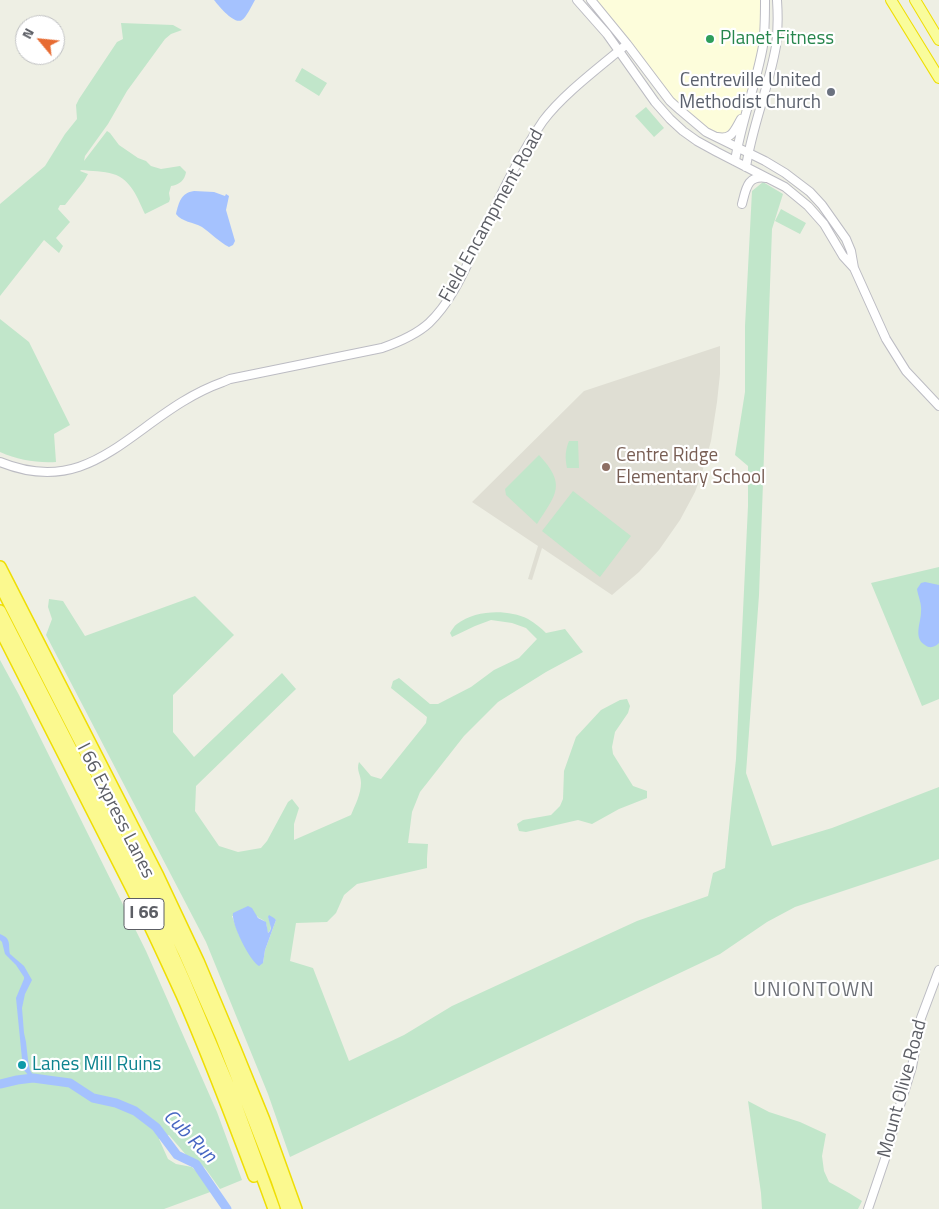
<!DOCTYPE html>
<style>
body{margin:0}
#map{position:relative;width:939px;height:1209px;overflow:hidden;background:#eeefe4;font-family:"Titillium Web",sans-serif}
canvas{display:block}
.north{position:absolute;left:15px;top:15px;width:50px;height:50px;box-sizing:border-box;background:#fff;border:1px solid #bebfc1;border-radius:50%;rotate:298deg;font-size:14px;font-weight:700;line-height:20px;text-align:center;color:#5c5e65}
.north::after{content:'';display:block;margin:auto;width:18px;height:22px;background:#e76b32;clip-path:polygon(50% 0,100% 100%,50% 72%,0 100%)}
</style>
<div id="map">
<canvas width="939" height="1209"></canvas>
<div class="north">N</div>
</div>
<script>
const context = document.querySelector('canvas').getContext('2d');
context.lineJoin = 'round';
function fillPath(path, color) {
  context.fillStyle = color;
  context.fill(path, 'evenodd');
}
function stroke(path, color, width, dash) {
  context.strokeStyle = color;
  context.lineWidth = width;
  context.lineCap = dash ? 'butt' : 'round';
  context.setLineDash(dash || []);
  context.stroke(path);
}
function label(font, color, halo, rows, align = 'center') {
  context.font = font + ' "Titillium Web",sans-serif';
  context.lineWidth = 4.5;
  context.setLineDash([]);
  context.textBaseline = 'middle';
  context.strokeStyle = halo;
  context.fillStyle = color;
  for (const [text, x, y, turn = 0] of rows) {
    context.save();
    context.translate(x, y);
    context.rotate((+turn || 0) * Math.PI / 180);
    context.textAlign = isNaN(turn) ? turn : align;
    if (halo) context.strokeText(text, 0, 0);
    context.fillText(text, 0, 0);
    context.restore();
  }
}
fillPath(new Path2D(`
 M591,0H764L763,44L737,148L706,132L680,110Z`), '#fdfddb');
fillPath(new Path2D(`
 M720,346V374L717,402L711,441L701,476L695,492L680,520L659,550L639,572L612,595L542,548L532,580L528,579L538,546L472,502L584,391Z`), '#dfded3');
fillPath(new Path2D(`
 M121,23L173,25L182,30L171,34L165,39L127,91L108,124L85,156L84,161L107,131L110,133L119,145L138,158L146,161L151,166L161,169L180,166L186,172C185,180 179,185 171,186L169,193L170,199L169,202L145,214C138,199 131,179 113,174C104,171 91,171 81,170L80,171L88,174L84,181L65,205H60L58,209L70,222L56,238L63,246L59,253L44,240L0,296V204L45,166L65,134L77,119L76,105L79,99L117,42L123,39Z
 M302,68L327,83L319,96L295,81Z
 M646,107L664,128L654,137L635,116Z
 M763,182L783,194L772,229L759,595L746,773L772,846L832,828L939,787V859L795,907L767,922L720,954L290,1157L268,1094L206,942L46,635L52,619L48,607L49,599L63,601L85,636L195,596L234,635L173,695V732L194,757L282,673L296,689L196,786L195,811L219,846L238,852L261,848L267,841L288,802L292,799L299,808L294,824V840L351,815C355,805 361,794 361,783C361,774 356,771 359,762L371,776L381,779L426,723L427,717L391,688L393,681L399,678L430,704H438L471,687L494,670L519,658L537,639L526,628L512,623L491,620L475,626L452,637L450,633C452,630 454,626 457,624C476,610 507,609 528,619C535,623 541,628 546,633L565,629L583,652L546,672L498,702L464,736L420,792L412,812L408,843L428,844L427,858V868L357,884L344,895L336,913L327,922L296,923L290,961L313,968L349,1061L404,1035L452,1006L637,921L708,896L713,873L725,868L736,759L748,506V466L735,455L745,392V326L752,191ZM232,916H257C259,919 261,918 264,921C268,924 266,929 268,933C273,929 270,922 268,917L276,920L265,950L263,963L239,935Z
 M781,209L806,223L800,234L775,221Z
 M0,319L29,342L70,425L54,434L56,462C36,463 18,460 0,452Z
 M569,441H578L579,468H567C565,458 565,451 569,441Z
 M539,455C567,485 556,494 537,524L506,495L505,489Z
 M573,491L631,536L600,577L542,531Z
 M939,567V699L922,706L871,583Z
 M0,660L19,695L146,951L217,1112L242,1180L220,1189L205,1168L199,1163L187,1156L169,1135L159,1139L168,1159L176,1164L192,1167L202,1177L213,1191L164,1209H0Z
 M627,699L630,706L628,713L615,732L612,747L613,754L633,786L647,791V798L619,809L592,824L578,820L526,832L519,831L517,824L523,820L551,815L560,806L563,799L564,771L576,737L601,710L620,700Z
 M748,1101L769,1112L800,1122L826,1134L822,1156L824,1171L829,1182L849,1193L862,1201L858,1209H762L761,1193Z`), '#c1e6ca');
fillPath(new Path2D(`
 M214,0H255C252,5 246,18 242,20C234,25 219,6 214,0Z
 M194,191L214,192L225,196L226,194L229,196L226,210L235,241L233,245L229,247C219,242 211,233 202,227C193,222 182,222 176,214C179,202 181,193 194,191Z
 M925,582L939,585V643C935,647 930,649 925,645C913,638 921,622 921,612C922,604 918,596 917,589L921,583Z
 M248,906L252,908L258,918L266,922L268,933L270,931L271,928L268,917L269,915L274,918L276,920L265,950L263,963L259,966C250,961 231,924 233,913Z
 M0,934C12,939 8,944 10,954L24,966L32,980L25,994L22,1008L24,1033L26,1042L28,1060L30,1070L33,1075L29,1076L23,1069L16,998L24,979V977L16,965L5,954L2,942L0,940Z`), '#a5c2fe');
stroke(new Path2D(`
 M30,1074L33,1078`), '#a5c2fe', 1);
stroke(new Path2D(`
 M0,1084L17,1080L33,1078L70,1083L93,1098L116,1103L135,1111L156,1127L177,1155L196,1164L227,1209`), '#a5c2fe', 9);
const tertiary = new Path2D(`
 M577,0L607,34L655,102L670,119L683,131L697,141L717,152L785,187L808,206L824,224L843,256L854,268
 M591,0L627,44L670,101L680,110L706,132L765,161L785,173L810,192L822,205L846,239L851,251L854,268L886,339L906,371L939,406
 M717,137C732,140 734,131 741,119
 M735,161C741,122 756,85 763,46C765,31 765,15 765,0
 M746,167C752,126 769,87 776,46C778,31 778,15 777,0
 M742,204C746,189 747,175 766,178
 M0,462C81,495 120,440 182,402C195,394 209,387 223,382L230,379L382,348C399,342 416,335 429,323C452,301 464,271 478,242C498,201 517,159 543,121C563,94 601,66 627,44
 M868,1209L887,1153L897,1115L912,1067L921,1018L939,970`);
const trunk = new Path2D(`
 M891,0L939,78
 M915,0L939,40`);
const motorway = new Path2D(`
 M0,567L158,876L198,961L235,1049L264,1120L296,1209
 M0,585L124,827L184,952L221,1036L277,1180L287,1209
 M0,611L147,897L184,980L232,1094L274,1209
 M0,629L133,891C150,925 166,960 182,995C208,1054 231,1115 254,1176`);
stroke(tertiary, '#bcbcc3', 10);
stroke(trunk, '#efde04', 12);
stroke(motorway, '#efde04', 14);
stroke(tertiary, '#fff', 8);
stroke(trunk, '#f9fc9c', 10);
stroke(motorway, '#fbf98f', 11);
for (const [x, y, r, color] of [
 [710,39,5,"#2e9e5b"],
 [831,92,5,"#6b7280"],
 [606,467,5,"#8d6e63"],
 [22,1065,5,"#0f9aa8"]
]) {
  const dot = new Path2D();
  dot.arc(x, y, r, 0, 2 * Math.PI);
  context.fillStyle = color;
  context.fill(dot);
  stroke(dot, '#fff', 2);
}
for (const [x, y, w] of [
 [144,914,40]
]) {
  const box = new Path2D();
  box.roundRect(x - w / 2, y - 15.5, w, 31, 4);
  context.fillStyle = '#fff';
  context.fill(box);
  stroke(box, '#5c5e65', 1);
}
label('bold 18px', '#5c5e65', null, [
 ["I 66",144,914]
]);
label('19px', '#27864d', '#fff', [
 ["Planet Fitness",720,39]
], 'left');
label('19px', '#5b616d', '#fff', [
 ["Centreville United",821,81],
 ["Methodist Church",821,103]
], 'right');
label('19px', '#5c5e65', '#fff', [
 ["Field Encampment Road",492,216,-61],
 ["I 66 Express Lanes",115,811,63],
 ["Mount Olive Road",903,1089,-75]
]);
label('19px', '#785e54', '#fff', [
 ["Centre Ridge",616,456],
 ["Elementary School",616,478]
], 'left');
label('19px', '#0d838f', '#fff', [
 ["Lanes Mill Ruins",32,1065]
], 'left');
context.letterSpacing = '1px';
label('20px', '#6d7077', '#fff', [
 ["UNIONTOWN",814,991]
]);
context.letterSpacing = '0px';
label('italic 20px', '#4766c2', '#fff', [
 ["Cub Run",189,1137,45]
]);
</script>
